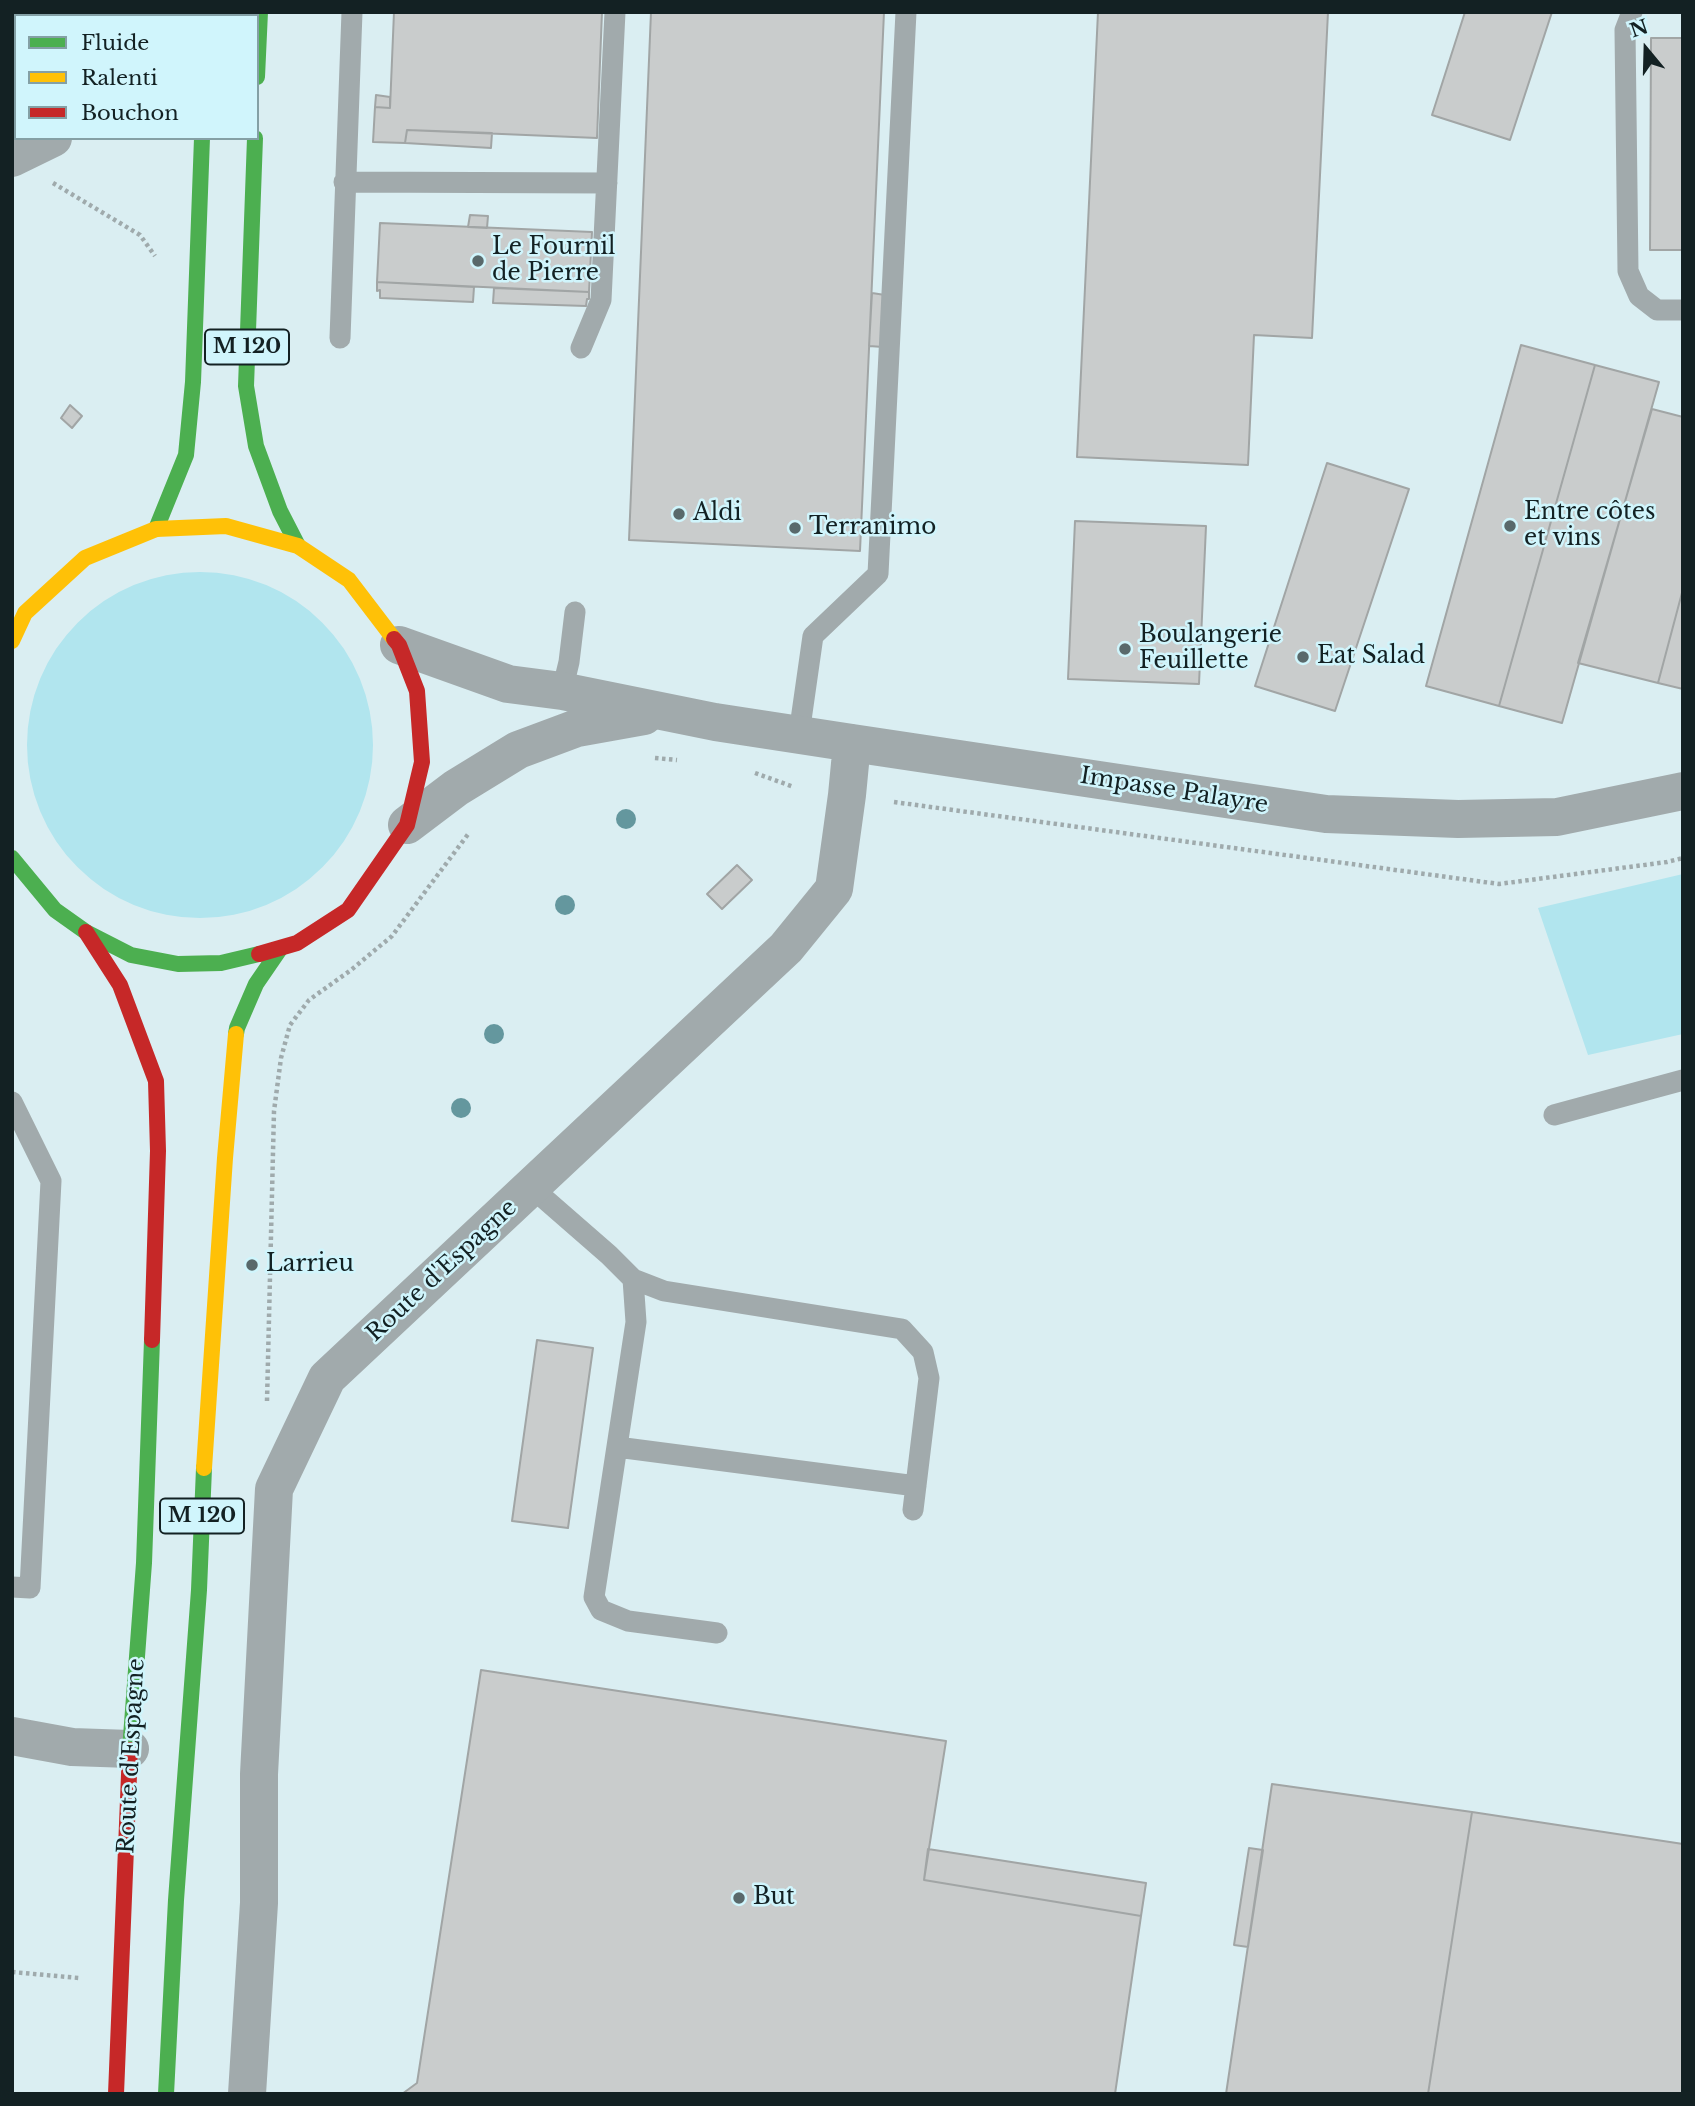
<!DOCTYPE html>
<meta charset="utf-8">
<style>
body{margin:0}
#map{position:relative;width:1695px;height:2106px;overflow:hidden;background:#daeef2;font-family:"Libre Baskerville",serif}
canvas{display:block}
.frame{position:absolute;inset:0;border:14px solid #132123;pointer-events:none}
.legend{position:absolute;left:14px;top:14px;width:245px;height:126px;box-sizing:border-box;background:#d0f5fc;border:2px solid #84a0a5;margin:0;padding:9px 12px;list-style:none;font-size:21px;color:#132123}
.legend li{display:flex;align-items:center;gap:14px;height:35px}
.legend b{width:35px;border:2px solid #84a0a5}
.north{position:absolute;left:1611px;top:14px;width:70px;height:70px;-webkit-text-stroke:5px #d0f5fc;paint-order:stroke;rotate:341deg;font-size:19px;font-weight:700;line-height:28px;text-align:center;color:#132123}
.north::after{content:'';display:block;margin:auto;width:24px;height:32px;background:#132123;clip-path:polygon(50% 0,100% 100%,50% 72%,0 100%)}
</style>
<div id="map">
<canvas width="1695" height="2106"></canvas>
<div class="frame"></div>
<ul class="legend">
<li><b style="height:9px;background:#4caf50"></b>Fluide</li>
<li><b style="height:9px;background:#ffc107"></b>Ralenti</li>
<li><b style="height:9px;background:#c62828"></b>Bouchon</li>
</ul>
<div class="north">N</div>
</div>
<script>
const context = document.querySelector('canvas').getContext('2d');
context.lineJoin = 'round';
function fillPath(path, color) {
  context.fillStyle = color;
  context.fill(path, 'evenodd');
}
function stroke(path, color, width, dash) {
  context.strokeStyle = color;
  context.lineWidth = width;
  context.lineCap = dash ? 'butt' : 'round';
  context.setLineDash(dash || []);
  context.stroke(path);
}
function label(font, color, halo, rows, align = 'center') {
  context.font = font + ' "Libre Baskerville",serif';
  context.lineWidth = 5;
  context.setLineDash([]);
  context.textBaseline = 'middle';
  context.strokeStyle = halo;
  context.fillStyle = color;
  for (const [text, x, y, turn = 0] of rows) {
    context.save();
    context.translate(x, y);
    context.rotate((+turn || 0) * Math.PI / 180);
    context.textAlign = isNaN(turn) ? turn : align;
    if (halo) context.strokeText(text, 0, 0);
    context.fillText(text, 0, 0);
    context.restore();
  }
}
fillPath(new Path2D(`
 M27 745a173 173 0 1 1 346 0a173 173 0 1 1-346 0Z
 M1683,874V1034L1588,1055L1538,908Z`), '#b1e5ee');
const building = new Path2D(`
 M394,12H602L597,138L407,130L405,143L373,142L375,107L390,108Z
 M651,12H884L860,551L629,540Z
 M1098,12H1328L1312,338L1254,335L1248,465L1077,457Z
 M1465,12H1552L1510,140L1432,115Z
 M1651,38H1683V250H1650Z
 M376,95L390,97V108L375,107Z
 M407,130L492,133L491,148L405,143Z
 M470,215L488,216L487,228L468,227Z
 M380,223L592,232L589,292L377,282Z
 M377,282L474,287L473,302L380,298V290L377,291Z
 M494,288L589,292V299H587L586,306L493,303Z
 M872,293L885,295L883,347L869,346Z
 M1521,345L1595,365L1499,706L1426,686Z
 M1595,365L1659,382L1562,723L1499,706Z
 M70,405L82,416L72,428L61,418Z
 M1652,409L1683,417V589L1658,683L1578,663Z
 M1327,463L1409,489L1335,711L1255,686Z
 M1075,521L1206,526L1199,684L1068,679Z
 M1683,589V689L1658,683Z
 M737,865L752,880L722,909L707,894Z
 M537,1340L593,1348L568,1528L512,1521Z
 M481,1670L946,1741L924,1880L1141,1916L1115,2094H402L417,2083Z
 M1272,1784L1472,1812L1428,2094H1226Z
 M1472,1812L1683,1844V2094H1428Z
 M1249,1848L1263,1850L1248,1947L1234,1945Z
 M928,1849L1146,1883L1141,1916L924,1880Z`);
fillPath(building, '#c9cccc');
stroke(building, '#a1a5a5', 2);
stroke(new Path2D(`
 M53,183L140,235L155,256
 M655,758L677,760
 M755,773L794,787
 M894,802L1499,884L1667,862L1683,858
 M267,1401L274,1111L281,1058L290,1025L309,1000L351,970L392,936L469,833
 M12,1972L79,1978`), '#9faaac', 4.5, [3.5, 3.5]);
stroke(new Path2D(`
 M1632,12L1625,30L1628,271L1639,296L1657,310H1683
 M344,182L607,183
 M340,338L352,12
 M581,348L601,300L615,12
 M562,691L569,662L575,612
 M799,734L813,636L878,574L906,12
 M12,1102L51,1181L30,1588L12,1587
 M1554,1115L1683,1080
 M531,1187L609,1255L633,1279L664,1291L902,1329L923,1352L929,1378L913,1510
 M633,1279L636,1322L594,1597L601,1610L628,1621L717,1633
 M617,1447L916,1486`), '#a1aaac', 21);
stroke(new Path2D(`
 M114,16V12
 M12,158L53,138
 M399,645L508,684L562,691L715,722L852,743L1326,814L1458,819L1557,817L1683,791
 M407,825L456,788L518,750L577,728L644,716
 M12,1736L72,1747L130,1749
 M247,2094L259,1903V1774L274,1489L327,1378L786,948L834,889L847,795L852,743`), '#a1aaac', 38);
stroke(new Path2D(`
 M207,12V16
 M257,77L260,12
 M255,138L246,386L256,446L280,511L298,546
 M156,529L186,455L193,382L202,138
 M12,858L55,910L86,932L131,955L178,964L221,963L259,954
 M236,1034L237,1028L256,984L280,949
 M130,1750L144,1563L152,1340
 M166,2094L176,1900L199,1590L204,1468`), '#4caf50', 16);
stroke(new Path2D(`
 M12,641L25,613L85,558L156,529L226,526L298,546L349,580L394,639
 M204,1468L225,1158L236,1034`), '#ffc107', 16);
stroke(new Path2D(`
 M86,932L120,985L156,1081L158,1151L152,1340
 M259,954L297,943L348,910L407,825L422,762L417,691L399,645L394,639
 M116,2094L130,1750`), '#c62828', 16);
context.fillStyle = '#64979e';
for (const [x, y] of [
 [626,819],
 [565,905],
 [494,1034],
 [461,1108]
]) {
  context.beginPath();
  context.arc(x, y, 10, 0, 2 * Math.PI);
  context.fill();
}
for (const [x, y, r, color] of [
 [478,261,7,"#59696b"],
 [679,514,7,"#59696b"],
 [1510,526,7,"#59696b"],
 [795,528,7,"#59696b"],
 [1125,649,7,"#59696b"],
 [1303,657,7,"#59696b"],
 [252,1265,7,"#59696b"],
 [739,1898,7,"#59696b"]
]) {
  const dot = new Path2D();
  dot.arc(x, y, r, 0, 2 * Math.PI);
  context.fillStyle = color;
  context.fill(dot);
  stroke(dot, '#d0f5fc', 2.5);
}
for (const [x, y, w] of [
 [247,347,84],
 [202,1516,84]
]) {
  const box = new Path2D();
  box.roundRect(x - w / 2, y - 17.5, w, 35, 5);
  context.fillStyle = '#d0f5fc';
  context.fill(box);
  stroke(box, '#132123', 2);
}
label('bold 21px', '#132123', null, [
 ["M 120",247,347],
 ["M 120",202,1516]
]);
label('23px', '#132123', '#d0f5fc', [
 ["Le Fournil",492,248],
 ["de Pierre",492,274],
 ["Entre côtes",1524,513],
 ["et vins",1524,539],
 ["Aldi",693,514],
 ["Terranimo",809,528],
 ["Boulangerie",1139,636],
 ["Feuillette",1139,662],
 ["Eat Salad",1317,657],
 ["Larrieu",266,1265],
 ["But",753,1898]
], 'left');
label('23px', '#132123', '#d0f5fc', [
 ["Impasse Palayre",1174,791,9],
 ["Route d'Espagne",442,1271,-43],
 ["Route d'Espagne",132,1756,-87]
]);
</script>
